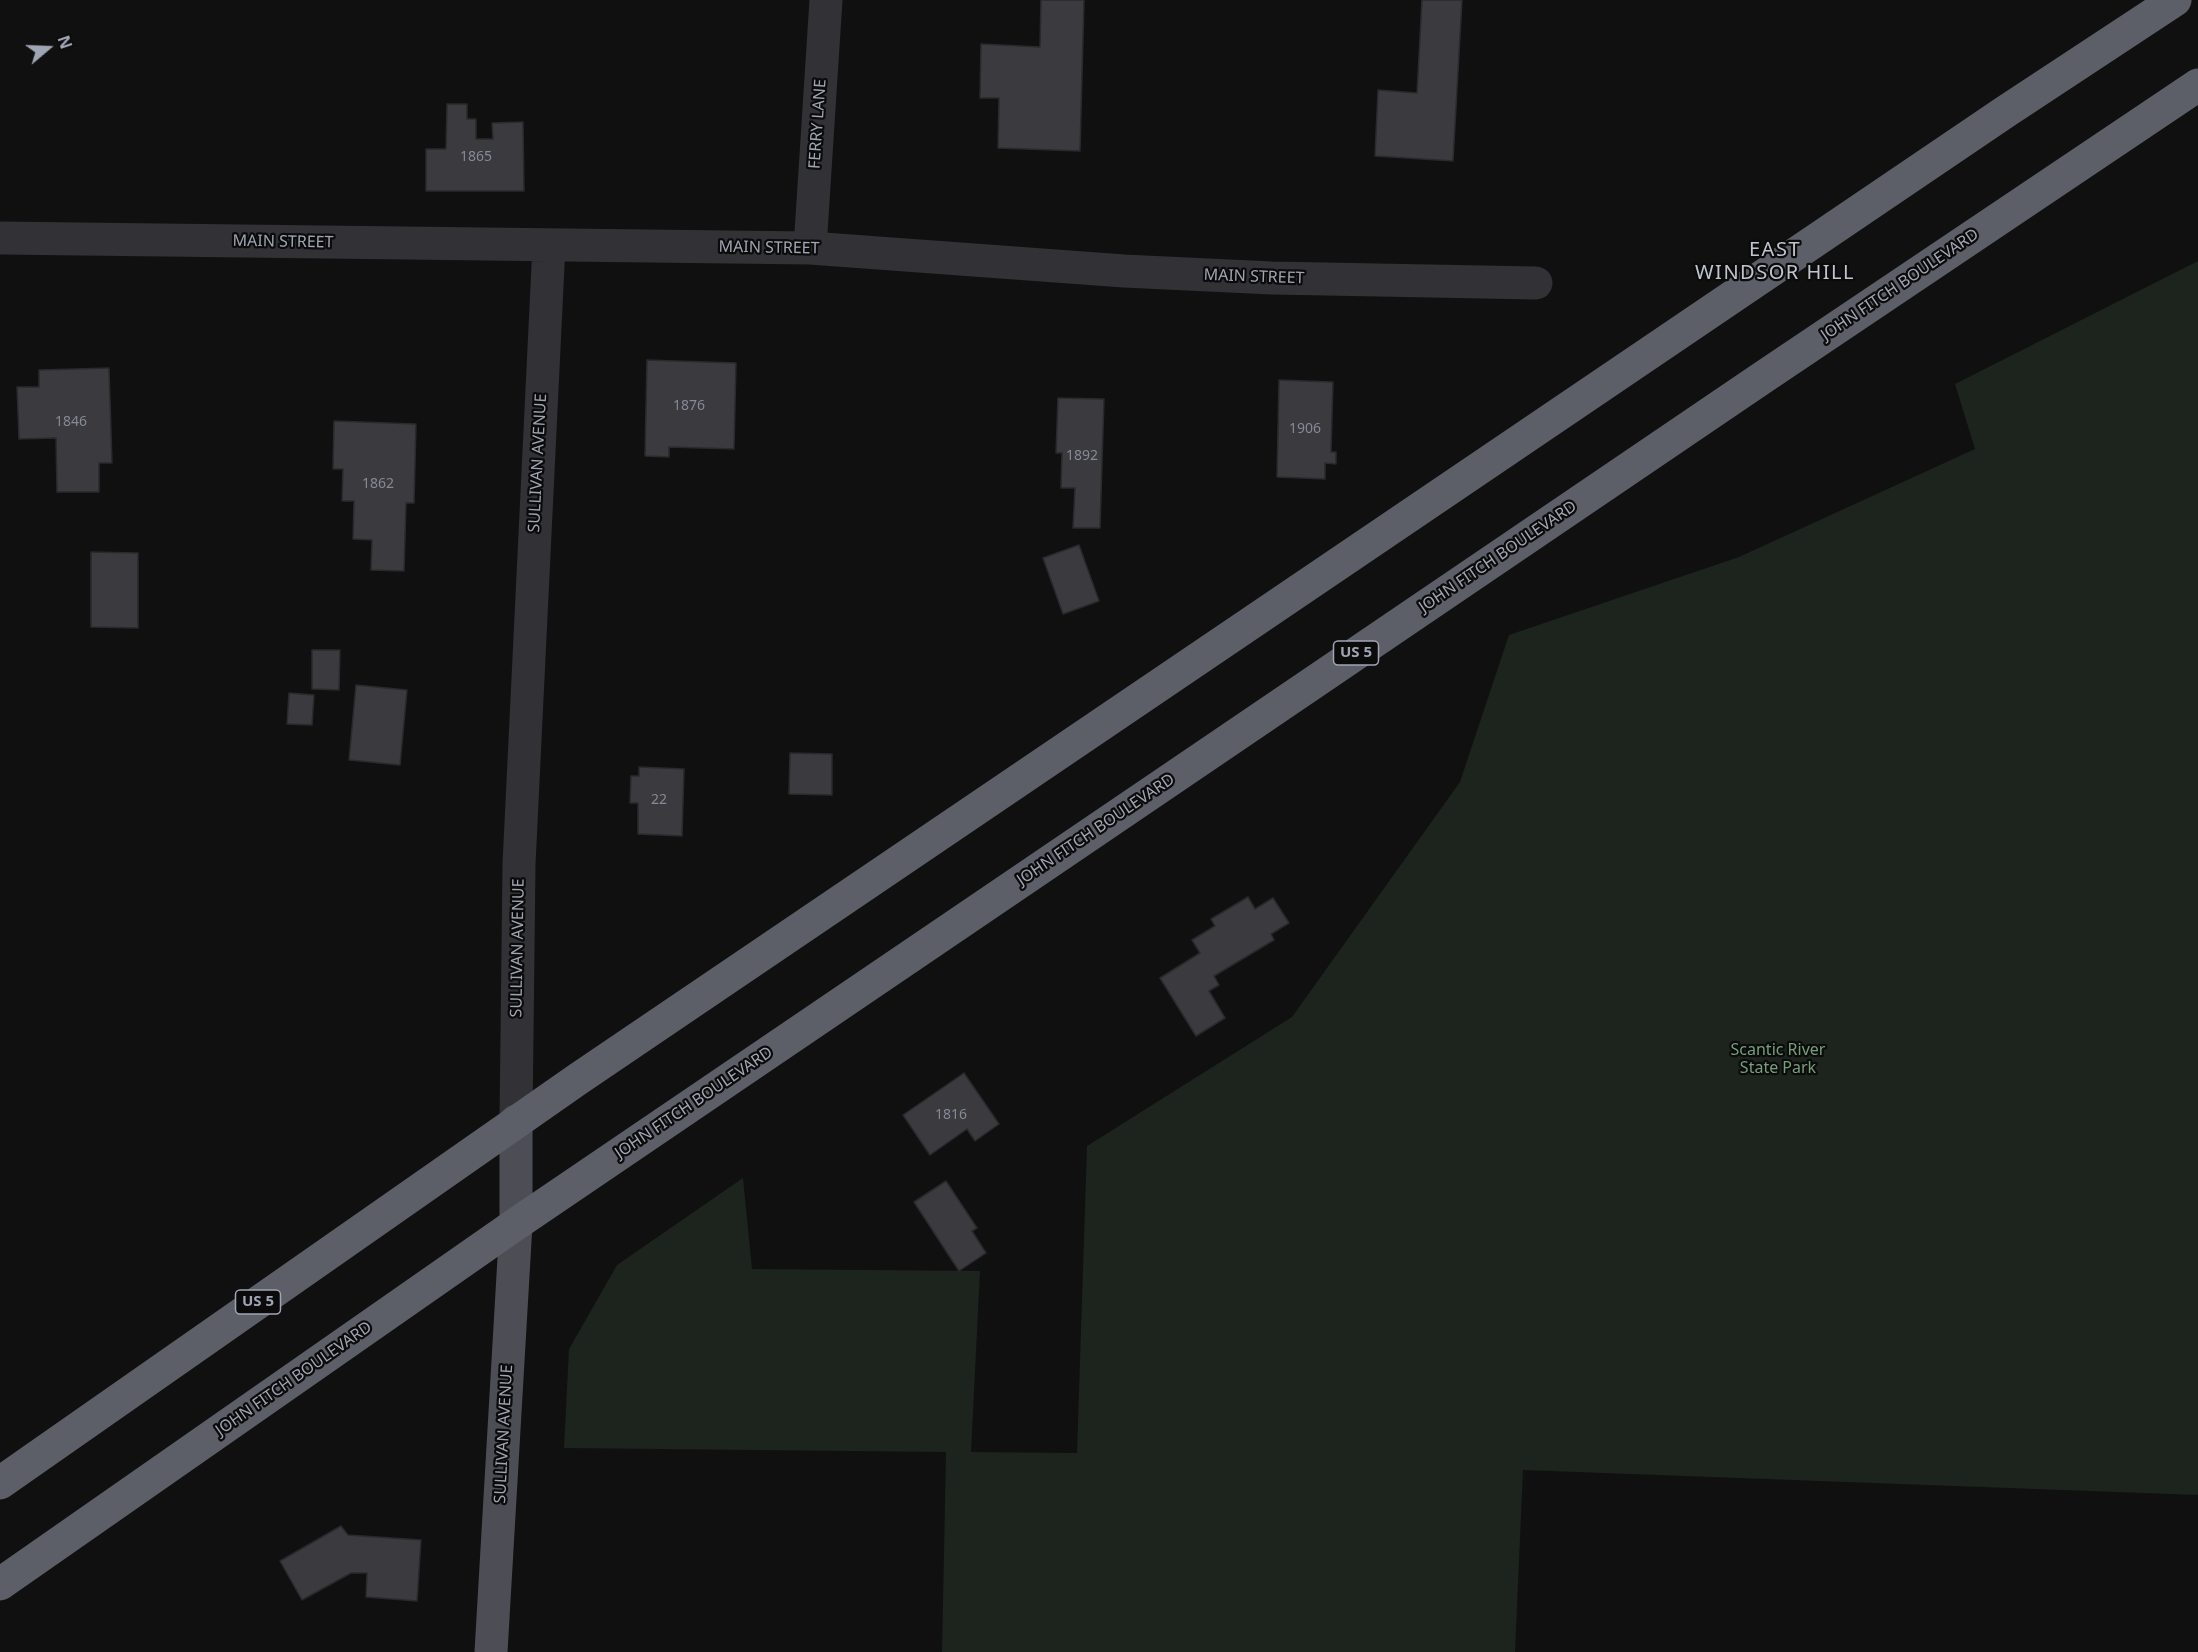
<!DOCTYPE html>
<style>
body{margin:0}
#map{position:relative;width:2198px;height:1652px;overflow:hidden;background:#101011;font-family:"Noto Sans",sans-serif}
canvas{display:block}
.north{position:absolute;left:18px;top:18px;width:60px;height:60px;-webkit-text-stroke:4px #0b0b0c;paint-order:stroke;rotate:71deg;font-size:16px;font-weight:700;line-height:24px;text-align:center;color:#a0a5b3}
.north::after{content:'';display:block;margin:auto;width:21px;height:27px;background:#a0a5b3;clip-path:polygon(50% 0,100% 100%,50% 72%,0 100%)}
</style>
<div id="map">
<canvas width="2198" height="1652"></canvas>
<div class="north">N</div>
</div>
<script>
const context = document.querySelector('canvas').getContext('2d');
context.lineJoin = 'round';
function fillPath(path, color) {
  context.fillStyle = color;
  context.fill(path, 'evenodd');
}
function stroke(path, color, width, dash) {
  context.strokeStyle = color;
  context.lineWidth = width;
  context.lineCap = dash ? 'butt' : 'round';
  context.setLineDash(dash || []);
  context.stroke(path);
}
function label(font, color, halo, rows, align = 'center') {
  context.font = font + ' "Noto Sans",sans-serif';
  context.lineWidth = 4.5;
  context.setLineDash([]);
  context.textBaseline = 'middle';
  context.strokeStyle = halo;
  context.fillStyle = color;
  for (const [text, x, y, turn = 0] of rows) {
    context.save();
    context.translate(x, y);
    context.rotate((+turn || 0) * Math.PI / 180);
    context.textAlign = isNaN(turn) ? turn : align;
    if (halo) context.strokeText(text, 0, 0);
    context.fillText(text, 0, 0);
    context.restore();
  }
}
fillPath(new Path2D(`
 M2198,261V1495L1523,1470L1515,1652H942L946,1452L564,1448L569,1349L617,1265L743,1178L752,1269L980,1271L971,1452L1077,1453L1087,1146L1292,1017L1460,782L1509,635L1739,557L1975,449L1955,384Z`), '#1c241d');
const building = new Path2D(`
 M1041,0H1084L1080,151L998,148L999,98H980L981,44L1040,47Z
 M1422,0H1462L1453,161L1375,156L1378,90L1417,93Z
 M447,104H467V119H476V139H493L492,123L523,122L524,191H426V149H446Z
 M647,360L736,363L734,449L669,447V457L645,456Z
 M109,368L112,463H99V492H57L56,438L19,439L17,387H39V370Z
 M1279,380L1333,382L1331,452H1336V464L1325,463V479L1277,477Z
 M1058,398L1104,399L1100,528H1073L1075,488H1061L1062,453H1056Z
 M334,421L416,424L414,503H406L404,571L371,570L372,540L353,539L354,501H342L343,469H333Z
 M1079,545L1099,601L1063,614L1043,558Z
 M91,552L138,553V628L91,627Z
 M312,650H340L339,690L312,689Z
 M356,685L407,690L400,765L349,760Z
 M289,693L314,695L312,725L287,724Z
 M790,753L832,754V795L789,794Z
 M639,767L684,769L682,836L638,834V803H630L631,776H639Z
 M1248,897L1255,909L1273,898L1289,923L1271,934L1274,940L1214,976L1219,985L1209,991L1225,1018L1196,1036L1160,978L1200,953L1192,940L1215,926L1211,919Z
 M964,1073L999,1124L975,1141L967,1129L930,1155L903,1115Z
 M946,1181L977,1228L972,1231L986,1253L959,1271L914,1202Z
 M341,1526L348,1535L421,1540L417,1601L366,1597L367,1573H351L302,1600L280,1561Z`);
fillPath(building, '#3a3a3f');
stroke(building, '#2a2a2d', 1.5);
stroke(new Path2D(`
 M0,238L810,248L1124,271L1272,278L1536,283
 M810,248L826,0
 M516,1121L519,864L549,245`), '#313136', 33);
stroke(new Path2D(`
 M491,1652L516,1224V1121`), '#4d4e55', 33);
stroke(new Path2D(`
 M0,1483L578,1079L2005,112L2175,0
 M0,1584L516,1224L1762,378L2198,85`), '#5d5f68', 33);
label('14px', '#868a96', null, [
 ["1865",476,157],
 ["1876",689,406],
 ["1846",71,422],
 ["1906",1305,429],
 ["1892",1082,456],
 ["1862",378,484],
 ["22",659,800],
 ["1816",951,1115]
]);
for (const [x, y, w] of [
 [1356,653,45],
 [258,1302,45]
]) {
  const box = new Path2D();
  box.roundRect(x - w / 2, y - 12, w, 24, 4.5);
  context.fillStyle = '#0b0b0c';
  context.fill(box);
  stroke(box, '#a0a5b3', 1.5);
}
label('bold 15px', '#a0a5b3', null, [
 ["US 5",1356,653],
 ["US 5",258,1302]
]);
label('16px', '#a0a5b3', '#0b0b0c', [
 ["FERRY LANE",818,124,-86],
 ["MAIN STREET",283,242,1],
 ["MAIN STREET",769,248,1],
 ["MAIN STREET",1254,277,2],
 ["JOHN FITCH BOULEVARD",1900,285,-34],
 ["SULLIVAN AVENUE",538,463,-87],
 ["JOHN FITCH BOULEVARD",1498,557,-34],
 ["JOHN FITCH BOULEVARD",1096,830,-34],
 ["SULLIVAN AVENUE",518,948,-89],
 ["JOHN FITCH BOULEVARD",694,1103,-34],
 ["JOHN FITCH BOULEVARD",294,1379,-35],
 ["SULLIVAN AVENUE",504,1434,-87]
]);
label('16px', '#769f7a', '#0b0b0c', [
 ["Scantic River",1778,1050],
 ["State Park",1778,1068]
]);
context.letterSpacing = '1.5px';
label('20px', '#c1c4cf', '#0b0b0c', [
 ["EAST",1775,250],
 ["WINDSOR HILL",1775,273]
]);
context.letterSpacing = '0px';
</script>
